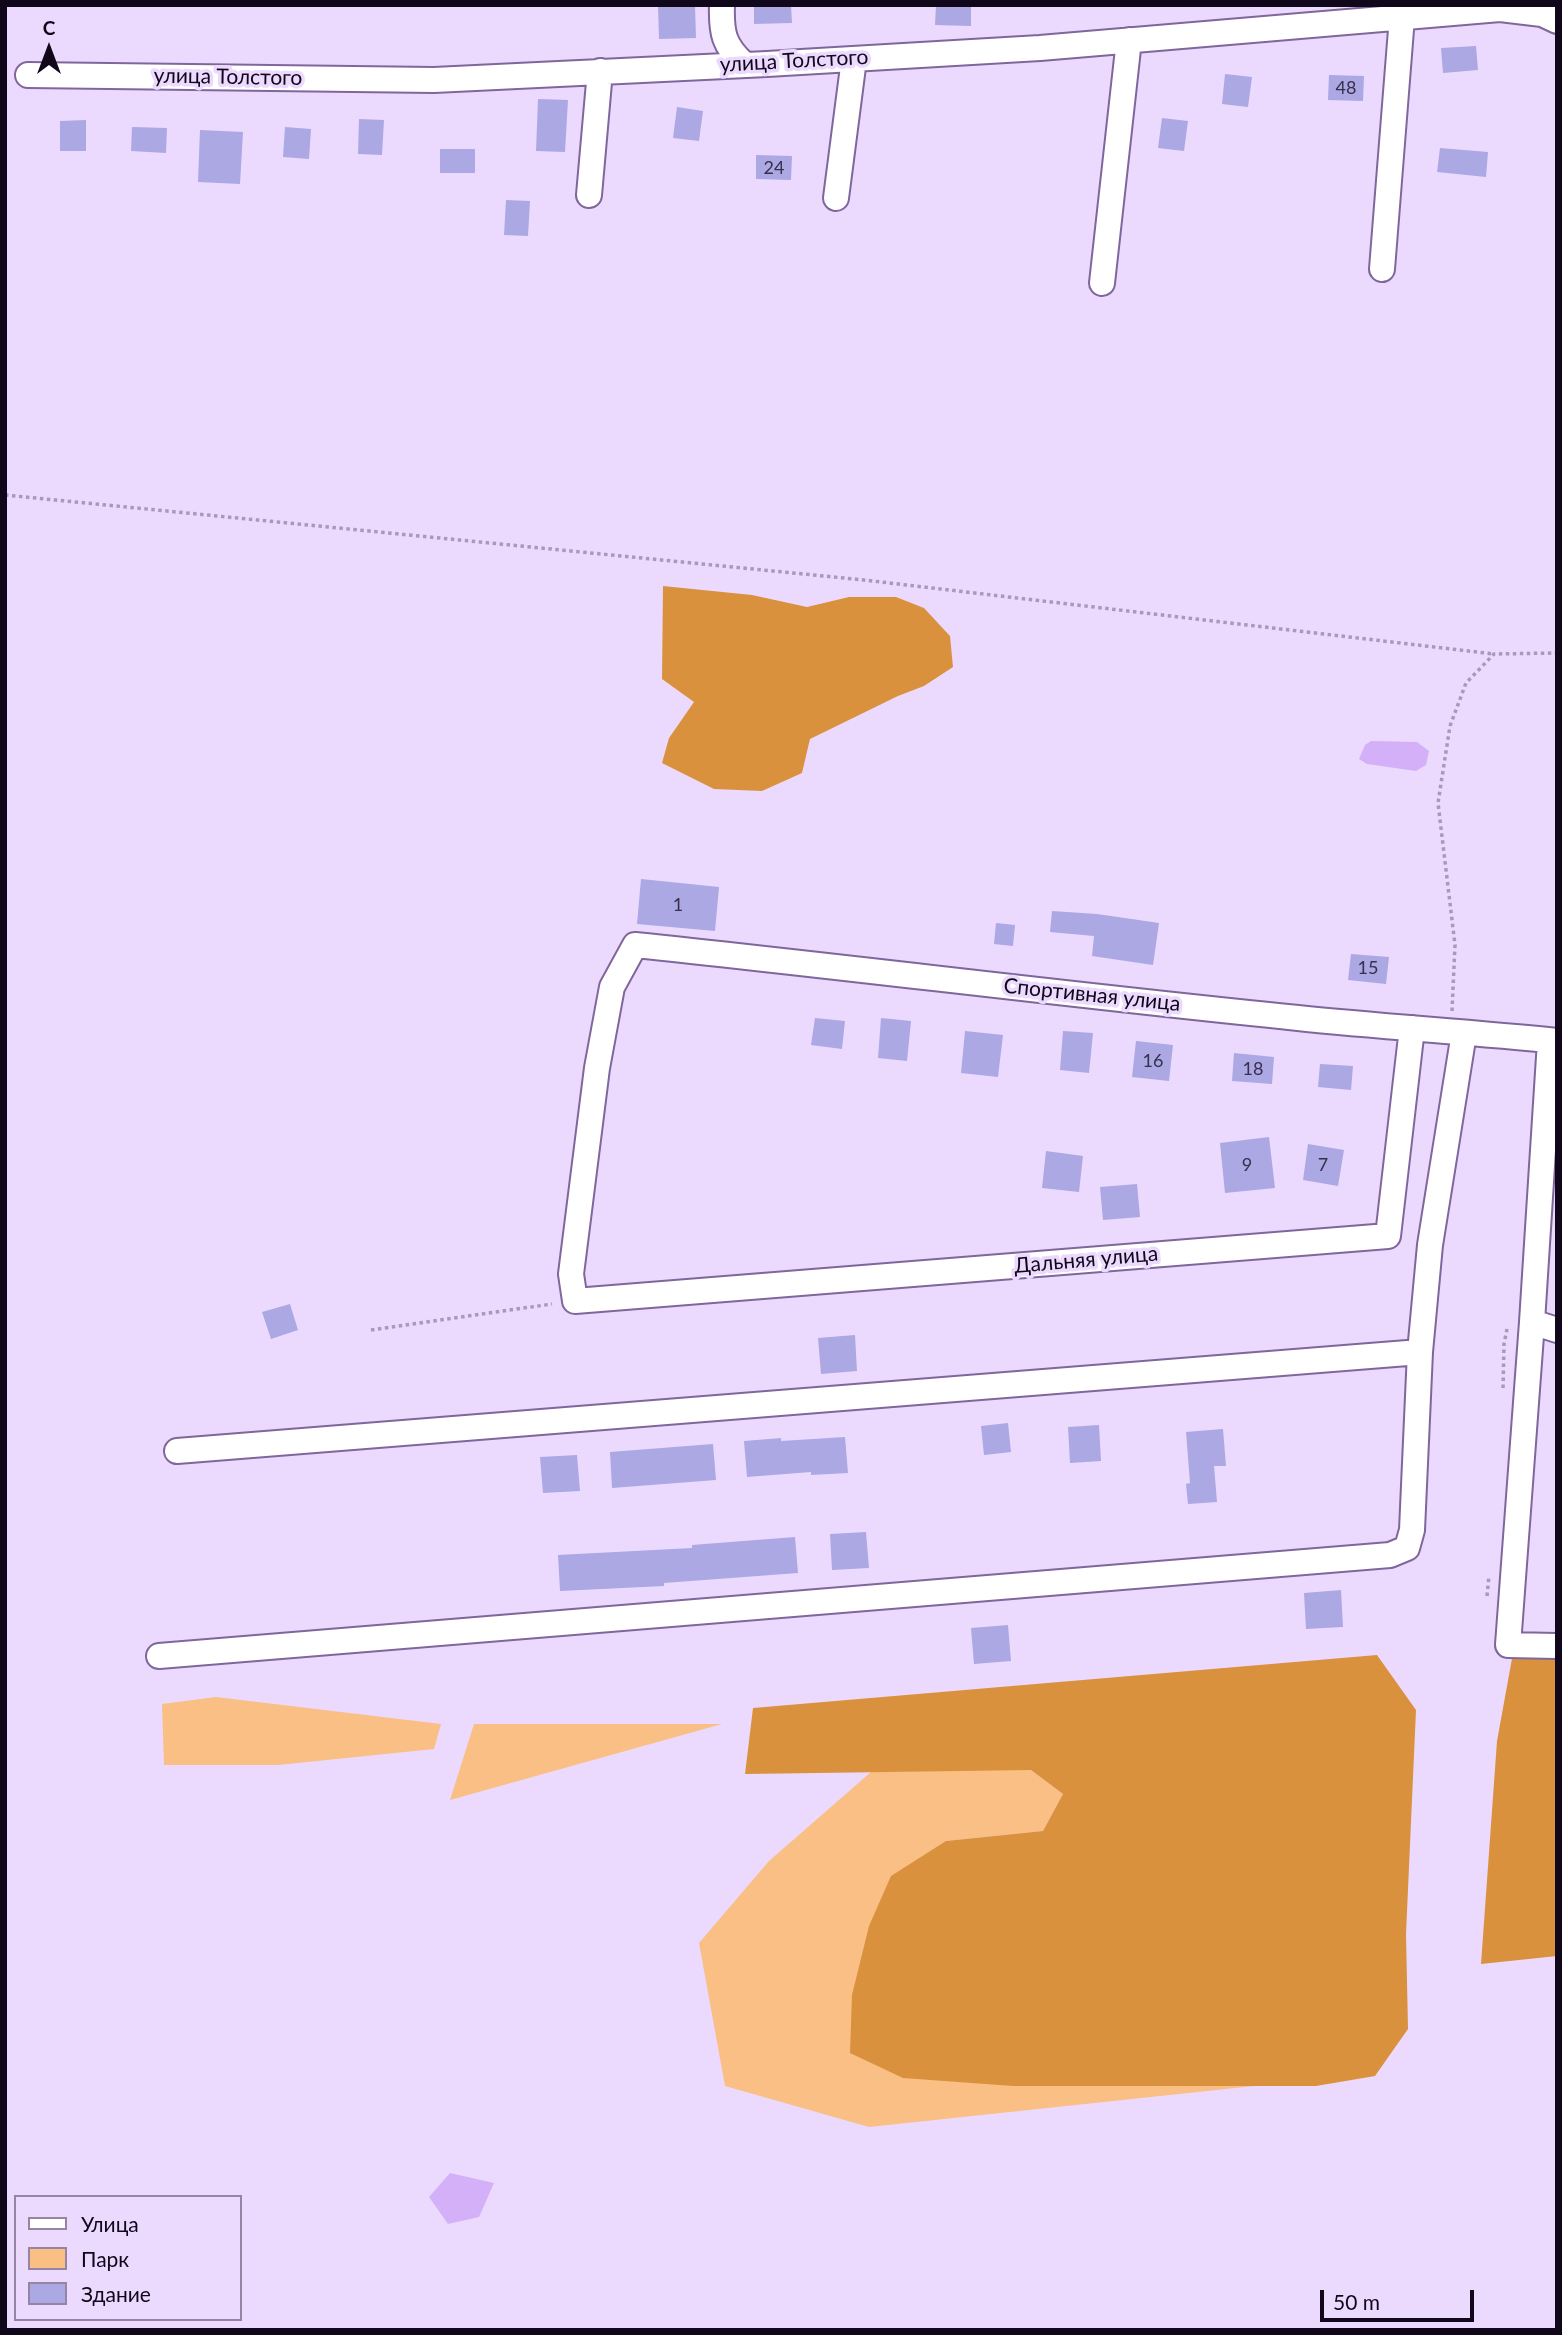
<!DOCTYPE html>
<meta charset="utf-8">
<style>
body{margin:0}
#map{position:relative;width:1562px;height:2335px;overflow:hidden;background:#ebdafe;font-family:Lato,sans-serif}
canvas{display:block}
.frame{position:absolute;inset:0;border:7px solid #11071a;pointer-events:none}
.legend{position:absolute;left:14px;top:2195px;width:228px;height:126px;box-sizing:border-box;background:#ebdafe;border:2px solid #9486a3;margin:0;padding:9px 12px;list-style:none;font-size:21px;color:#11071a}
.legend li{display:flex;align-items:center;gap:14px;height:35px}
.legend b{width:35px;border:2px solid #9486a3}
.north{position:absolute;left:14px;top:14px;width:70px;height:70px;-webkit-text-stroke:5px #ebdafe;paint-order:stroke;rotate:0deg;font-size:19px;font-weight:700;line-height:28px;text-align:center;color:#11071a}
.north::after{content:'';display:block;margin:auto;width:24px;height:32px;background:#11071a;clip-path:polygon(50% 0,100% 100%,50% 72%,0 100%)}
.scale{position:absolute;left:1320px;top:2290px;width:154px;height:32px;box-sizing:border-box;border:4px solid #11071a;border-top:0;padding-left:9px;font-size:21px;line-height:24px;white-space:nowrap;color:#11071a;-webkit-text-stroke:5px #ebdafe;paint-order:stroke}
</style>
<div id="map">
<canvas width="1562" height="2335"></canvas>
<div class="frame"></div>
<ul class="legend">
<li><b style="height:9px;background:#fff"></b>Улица</li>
<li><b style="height:19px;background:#f9bf84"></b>Парк</li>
<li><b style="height:19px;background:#aba8e3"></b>Здание</li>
</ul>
<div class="north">С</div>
<div class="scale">50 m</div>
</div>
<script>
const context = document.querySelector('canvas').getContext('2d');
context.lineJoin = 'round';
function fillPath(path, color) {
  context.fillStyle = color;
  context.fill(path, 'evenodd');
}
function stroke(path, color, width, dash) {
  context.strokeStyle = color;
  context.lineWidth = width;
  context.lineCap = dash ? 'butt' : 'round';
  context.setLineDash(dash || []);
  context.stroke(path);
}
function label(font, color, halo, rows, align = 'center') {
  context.font = font + ' Lato,sans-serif';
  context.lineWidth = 7;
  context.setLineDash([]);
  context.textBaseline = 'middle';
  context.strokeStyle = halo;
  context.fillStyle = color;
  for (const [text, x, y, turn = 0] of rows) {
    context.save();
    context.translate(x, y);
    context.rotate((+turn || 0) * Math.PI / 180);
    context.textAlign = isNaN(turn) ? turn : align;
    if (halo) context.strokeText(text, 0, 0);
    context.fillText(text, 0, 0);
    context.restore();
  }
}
fillPath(new Path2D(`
 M216,1697L441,1724L434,1749L278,1765H164L162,1704Z
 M474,1724H722L450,1800Z
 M960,1770H1031L1063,1794L1043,1831L946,1841L1013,2086H1254L869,2127L725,2086L699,1943L769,1861L871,1772Z`), '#f9bf84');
fillPath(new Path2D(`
 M663,586L752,595L807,607L849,597H896L924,608L950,636L953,667L924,686L898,696L810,739L802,773L762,791L714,789L662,763L669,738L694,702L662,679Z
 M1557,1651V1956L1481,1964L1497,1741L1513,1653Z
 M1377,1655L1416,1710L1406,1934L1408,2029L1375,2076L1316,2086H1013L903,2078L850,2053L852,1995L869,1926L891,1876L946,1841L1043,1831L1063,1794L1031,1770L745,1774L753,1708Z`), '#da913d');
fillPath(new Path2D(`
 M1371,741L1417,742L1429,751L1426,765L1416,771L1367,764L1359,759L1365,745Z
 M450,2173L494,2183L479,2217L448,2224L429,2197Z`), '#d3b0f7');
fillPath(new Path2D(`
 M658,5H695L696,38L659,39Z
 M754,5H791L792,23L754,24Z
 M936,5H971V26L935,25Z
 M1476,46L1478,70L1443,73L1441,48Z
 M1225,74L1252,77L1248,107L1222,104Z
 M1329,75L1364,76L1363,101L1328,100Z
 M538,99L568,100L565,152L536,151Z
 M677,107L703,111L699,141L673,138Z
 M1162,118L1188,121L1184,151L1158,148Z
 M359,119L384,120L382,155L358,154Z
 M86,120V151H60V121Z
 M132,127L167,128L166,153L131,151Z
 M285,127L311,129L309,159L283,157Z
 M200,130L243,132L240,184L198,182Z
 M1440,148L1488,152L1486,177L1437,172Z
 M440,149H475V173H440Z
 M756,155L792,156L791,180L756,179Z
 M506,200L530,201L528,236L504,235Z
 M641,879L719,887L715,931L637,924Z
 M1052,911L1097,914L1159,923L1153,965L1092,956L1094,936L1050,932Z
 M996,923L1015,925L1013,946L994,944Z
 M1351,954L1389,957L1386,984L1348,980Z
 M815,1018L845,1021L842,1049L811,1045Z
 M881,1018L911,1021L907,1061L878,1058Z
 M965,1031L1003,1035L998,1077L961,1073Z
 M1063,1031L1093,1033L1089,1073L1060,1070Z
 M1136,1041L1173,1045L1169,1081L1132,1077Z
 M1234,1053L1274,1057L1272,1084L1232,1081Z
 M1320,1064L1353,1066L1351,1090L1318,1087Z
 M1269,1137L1275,1188L1225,1193L1220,1143Z
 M1308,1144L1344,1150L1338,1186L1303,1180Z
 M1046,1151L1083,1156L1079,1192L1042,1188Z
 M1137,1184L1140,1217L1103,1220L1100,1187Z
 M290,1304L298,1330L271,1339L262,1312Z
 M855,1335L857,1371L821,1374L818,1338Z
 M1008,1423L1011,1452L984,1455L981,1426Z
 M1099,1425L1101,1461L1070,1463L1068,1427Z
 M1223,1429L1226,1466H1214L1217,1502L1188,1504L1186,1484L1190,1483L1186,1432Z
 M845,1437L848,1473L811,1475V1472L747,1477L744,1441L781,1438V1441Z
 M713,1444L716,1480L612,1488L610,1452Z
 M577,1455L580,1491L543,1493L540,1457Z
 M866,1532L869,1568L832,1570L830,1534Z
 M795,1537L798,1573L664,1583V1586L560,1591L558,1555L692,1548V1545Z
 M1341,1590L1343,1627L1306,1629L1304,1593Z
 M1008,1625L1011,1661L974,1664L971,1628Z`), '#aba8e3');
const minor = new Path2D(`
 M722,5C721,33 724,46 744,64
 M28,75L434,80L767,64L1040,48L1500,9L1542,14L1557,21
 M589,195L600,71
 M836,198L854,59
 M1382,269L1402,17
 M1102,283L1129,40
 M1412,1028L1388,1236L575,1301L571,1274L597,1068L612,987L635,945C856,968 1077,996 1298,1018C1384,1027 1471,1032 1557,1041
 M1550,1041L1532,1322L1508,1645L1557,1646
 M1532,1322L1557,1330
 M177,1451L1420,1352
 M159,1656L1390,1555L1407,1548L1412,1530L1420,1352L1430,1245L1464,1033`);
stroke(minor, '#80669b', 28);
stroke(new Path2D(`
 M5,495L864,580L1494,654
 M1452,1011L1455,945L1438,803L1450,726L1466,683L1494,654L1557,653
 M371,1330L552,1304
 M1503,1388L1504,1344L1507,1329
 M1487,1596L1489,1576`), '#a899b8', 3.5, [3.5, 3.5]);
stroke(minor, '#fff', 24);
label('18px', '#382f4c', null, [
 ["48",1346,88],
 ["24",774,168],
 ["1",678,905],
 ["15",1368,968],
 ["16",1153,1061],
 ["18",1253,1069],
 ["9",1247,1165],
 ["7",1323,1165]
]);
label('21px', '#11071a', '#ebdafe', [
 ["улица Толстого",794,61,-3],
 ["улица Толстого",228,77,1],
 ["Спортивная улица",1092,995,6],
 ["Дальняя улица",1086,1260,-5]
]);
</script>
